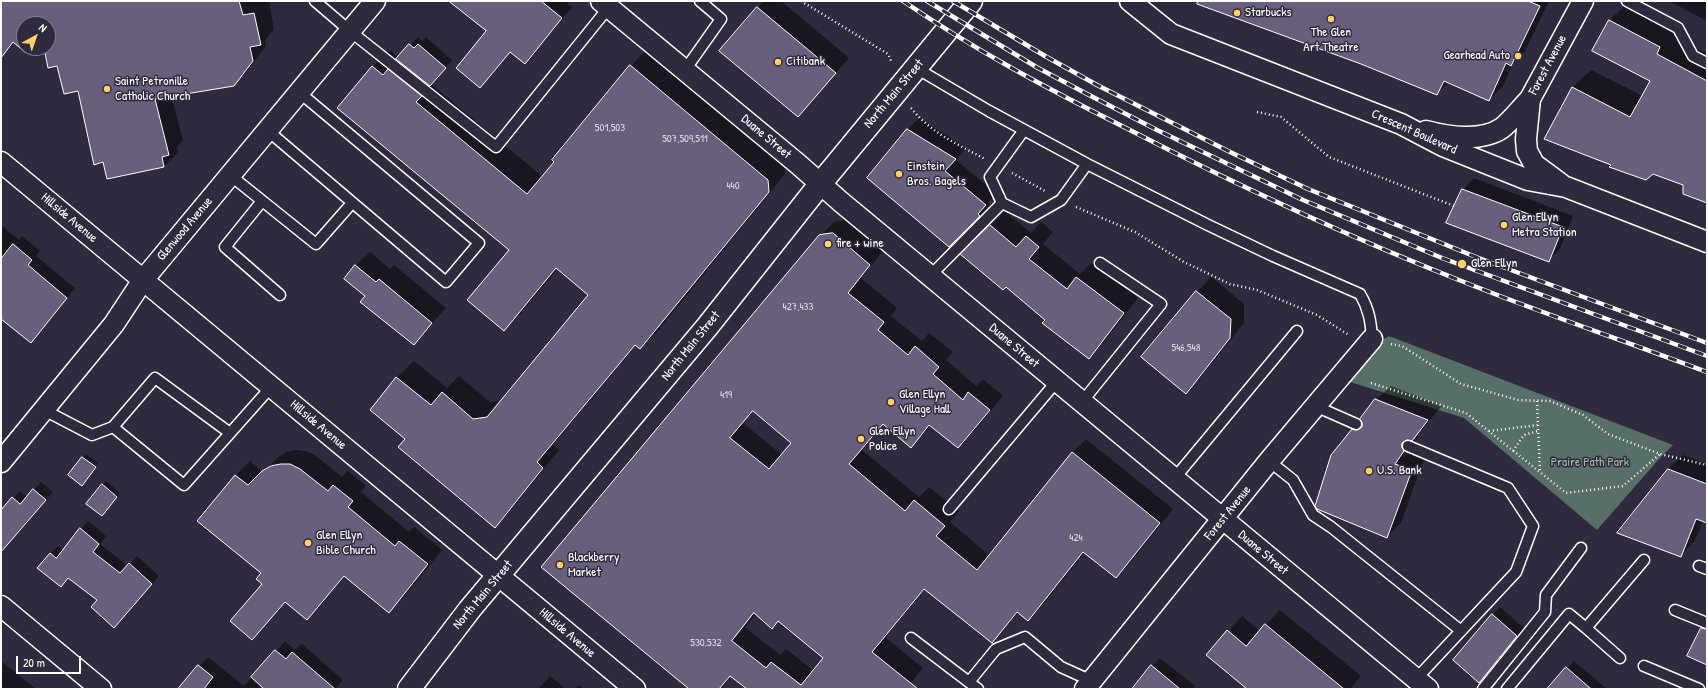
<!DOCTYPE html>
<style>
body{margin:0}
#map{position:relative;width:1708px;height:690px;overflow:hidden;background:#2f2a3d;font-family:"Patrick Hand",sans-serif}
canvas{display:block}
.frame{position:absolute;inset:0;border:2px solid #fff;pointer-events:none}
.north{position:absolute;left:16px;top:16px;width:40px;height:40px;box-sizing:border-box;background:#2f2a3d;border:1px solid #827f8b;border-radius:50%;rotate:40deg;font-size:11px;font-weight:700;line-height:16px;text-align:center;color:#fff}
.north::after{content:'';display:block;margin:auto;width:14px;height:18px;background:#ffd166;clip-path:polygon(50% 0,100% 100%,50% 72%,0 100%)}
.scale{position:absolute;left:16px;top:656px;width:65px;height:18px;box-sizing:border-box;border:2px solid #fff;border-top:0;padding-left:5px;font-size:12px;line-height:14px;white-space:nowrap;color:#fff;-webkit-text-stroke:3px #2f2a3d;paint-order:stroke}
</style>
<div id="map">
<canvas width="1708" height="690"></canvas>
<div class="frame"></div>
<div class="north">N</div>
<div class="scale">20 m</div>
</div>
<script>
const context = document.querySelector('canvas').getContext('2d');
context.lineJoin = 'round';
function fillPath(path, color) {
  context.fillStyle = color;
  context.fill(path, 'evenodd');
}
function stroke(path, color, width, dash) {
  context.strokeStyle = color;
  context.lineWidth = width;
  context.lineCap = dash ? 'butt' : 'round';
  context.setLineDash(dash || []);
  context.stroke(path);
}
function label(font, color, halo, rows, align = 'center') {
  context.font = font + ' "Patrick Hand",sans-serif';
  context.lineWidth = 3;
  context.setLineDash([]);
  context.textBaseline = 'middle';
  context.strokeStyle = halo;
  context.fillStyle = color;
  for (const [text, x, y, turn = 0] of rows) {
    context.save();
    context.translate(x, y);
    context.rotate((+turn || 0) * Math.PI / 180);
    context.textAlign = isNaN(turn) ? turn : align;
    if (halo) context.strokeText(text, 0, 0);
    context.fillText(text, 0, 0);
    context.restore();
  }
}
fillPath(new Path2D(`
 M1389,336L1673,445L1659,459L1597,530L1464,418L1344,380L1374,345Z`), '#586e68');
fillPath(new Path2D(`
 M1,1H269L274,30L265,40L266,46L248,70L234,85L171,95L183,140L177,147L178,152L164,166L104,161L79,90L45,48H48V24H24V48H29L26,51L15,42L3,54L1,53Z
 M451,1H565L572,7L525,63L511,51L480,87L487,31Z
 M764,1H781L849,58L798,116L721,51Z
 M1200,1H1549L1525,51L1513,63L1503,86L1489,100L1449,82L1436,94L1361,63Z
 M1669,1H1707V21Z
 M1628,2L1677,29L1674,36L1707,54V202L1684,185L1652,173L1612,164L1545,138L1573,87L1591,70L1643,96L1651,81L1594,50L1610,20Z
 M418,37L422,41L426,37L452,60L432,85L543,177L555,162L553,160L631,66L647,49L784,163L785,174L657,332L640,348L636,345L553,445L559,450L511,510L495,527L406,438L371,410L397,377L414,361L447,388L459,376L490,402L501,401L590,295L558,268L521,313L504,329L510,250L339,108L373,67L390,50L399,58Z
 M919,118L966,148L956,160L996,193L988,203L990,205L949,246L868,178L908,129Z
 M1474,178L1573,216L1560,249L1549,260L1463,190Z
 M1005,211L1031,233L1041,222L1053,232L1043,244L1080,274L1091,263L1138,298L1103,343L1089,358L1006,286L962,254Z
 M847,220L883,251L861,278L897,308L891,316L922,341L929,333L953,352L946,360L976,386L983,379L1003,396L972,433L958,447L931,425L911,447L885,423L862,450L919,497L929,487L959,511L950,522L990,556L1072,453L1086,439L1173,509L1130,563L1116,577L1085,552L1042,606L1028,620L1019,612L992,642L925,589L886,636V638L923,668L906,689H749L732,676L721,689H691L543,567L820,236L834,222ZM754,411L792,442L782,455L743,423ZM756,614L772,627L779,620L824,658L814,671L786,649L780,655L745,627Z
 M1,225L19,240L22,236L40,251L36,256L75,288L31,342L4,320L1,322Z
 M370,252L390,269L394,265L446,308L413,344L366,296L355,266Z
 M1211,277L1244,304V323L1200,378L1186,392L1143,357L1197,292Z
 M1391,386L1442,406L1417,435L1418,436L1408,450L1425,456L1401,523L1387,537L1353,430L1362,421L1376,400Z
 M296,450L305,451L315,455L342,477L348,471L366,486L361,492L409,532L414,527L442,550L403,598L389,612L345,576L321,605L307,619L286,602L252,639L264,584L263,573L199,521L236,475L250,461L263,472L277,458L286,452Z
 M86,454L98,463L85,481L69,475Z
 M1683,455L1707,464V522L1703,520L1695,541L1680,556L1668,469Z
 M106,481L120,493L105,511L102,485Z
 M41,482L53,492L10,541L1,547V511L20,491L28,497Z
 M88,521L106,536L100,544L128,566L137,556L159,576L121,619L69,577L61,586L39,568L58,546L63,550Z
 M1500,607L1524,628L1479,682L1454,660Z
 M1280,610L1361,676L1350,689H1248L1207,655L1242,616L1260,631Z
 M285,641L295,650L302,644L343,680L335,689H194L199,666L208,657L244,686Z
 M1160,658L1195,686L1193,689H1138L1152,666Z
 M1,661L36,689H1Z
 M1574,661L1607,689H1549Z
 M550,676L566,689H538Z
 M579,685L584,689H575Z`), '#0007');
const building = new Path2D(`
 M1,1H239L243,15L254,13L261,45L250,47L253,61L234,86L155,99L169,155L162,157L164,167L107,179L103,162L94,165L78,91L64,94L57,66L48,68L44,48H48V24H24V48H30L26,53L13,42L1,58Z
 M449,1H541L562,18L525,64L510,52L480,88L456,68L486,31Z
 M1198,1H1528L1540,6L1511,66L1506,63L1489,101L1444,81L1437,95L1361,64L1197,4Z
 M757,7L836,73L798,117L719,51Z
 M1609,20L1660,47L1657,54L1707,81V203L1683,194V185L1653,174L1646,180L1609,167L1611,165L1544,139L1572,87L1630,117L1650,81L1592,51Z
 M409,44L414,48L418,44L446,68L430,86L396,59Z
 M630,65L768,180L769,192L640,349L635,345L537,462L543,468L495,528L398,447L405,439L370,410L396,377L431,405L442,392L473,419L487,417L588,295L556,268L504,331L467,300L509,250L337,108L372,66L383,75L388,69L422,96L416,102L527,194L554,162L552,160Z
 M907,129L956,159L945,171L986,205L978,214L980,216L949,247L867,178Z
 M1462,189L1563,227L1549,262L1446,223Z
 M990,225L1016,247L1026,236L1039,247L1029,259L1067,289L1076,277L1124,313L1089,359L1042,323L1045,320L1006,287L1003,290L960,254Z
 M833,233L870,265L848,293L884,322L878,330L908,355L915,346L939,367L933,374L963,400L968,392L990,410L958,448L929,425L911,448L883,424L849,464L905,511L914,500L945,526L936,536L977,570L1072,452L1160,523L1116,578L1083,552L1028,621L1017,612L992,643L924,589L872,652L918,689H747L730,676L719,689H689L541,567L819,235ZM753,411L791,443L769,469L730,438ZM754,613L772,629L778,621L823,658L801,685L771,662L766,668L732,641Z
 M13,244L32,260L28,265L67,298L31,343L1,319V259Z
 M355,265L376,282L379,279L432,323L414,345L360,302L365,296L344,279Z
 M1196,291L1231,319L1230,338L1186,394L1141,357Z
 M1375,399L1428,420L1412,441L1407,440L1402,443V447L1404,451L1395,464L1412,470L1387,538L1317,509L1315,506L1331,455L1352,429L1357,430L1362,427V423L1360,419Z
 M82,457L96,467L82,486L68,475Z
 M281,464H290L300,469L328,491L333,485L353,501L348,507L395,546L399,541L428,564L389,613L344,576L307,620L285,602L252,640L230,621L262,584L256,579L261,573L197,521L235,475L248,485L262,471L271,466Z
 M1668,469L1707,484V523L1696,519L1681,557L1617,533Z
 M102,484L117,497L102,516L86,504Z
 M33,489L46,500L1,552V510L12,497L20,504Z
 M80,528L99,544L93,552L120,573L129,563L152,584L114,628L91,607L97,600L68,578L61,587L37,568L50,553L56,558Z
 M1492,614L1517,636L1479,683L1453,660Z
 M1265,624L1344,689H1247L1206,655L1227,630L1246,646Z
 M1701,628L1707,629V665L1687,656Z
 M275,650L286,659L292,652L335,689H264L251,677Z
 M198,665L213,677L204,689H178Z
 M1151,665L1180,689H1132Z
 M1566,667L1591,689H1547Z`);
fillPath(building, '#695f7c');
stroke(building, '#fff', 1);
const lane = new Path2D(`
 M315,1L350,31L496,147L609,7
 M1627,1L1678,28L1693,56L1707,63
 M916,68L989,111L1087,164L1208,225L1273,256L1360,294C1369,309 1371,322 1372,339
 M685,70L721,19L700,1
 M267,130L446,282L479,243L299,92
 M1024,130L990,177L1002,203L1031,217L1061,200L1087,164
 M230,175L316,244L352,203
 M262,201L225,247L280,295
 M930,276L1002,203
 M1082,402L1161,304L1100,263
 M1315,406L1356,424
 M44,410L92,435L113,427L155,378L230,433
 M113,427L184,485L271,387
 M1408,446L1508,488L1533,526L1516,572L1416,679
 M1269,461L1293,480L1313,515L1331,527L1460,630
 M1174,479L1297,331
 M949,509L1057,381
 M1699,566L1707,569
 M1675,610L1707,623
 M1586,628L1620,658
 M911,638L978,689
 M1644,666L1699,689
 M969,682L996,649L1025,637L1061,667L1092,681
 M1483,689L1545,612L1546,595L1581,548
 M1507,689L1569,614L1586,628L1644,560`);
const street = new Path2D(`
 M601,1L798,164L841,202L1428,689
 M1130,1L1171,34L1401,124L1443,146L1528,180L1566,187L1707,242
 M1426,131C1448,137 1482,142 1502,128C1512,120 1521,108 1530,99
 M1,162L635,689
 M1561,184L1534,164L1527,151L1526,139L1530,99L1583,1
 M1,462L114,324L143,280L375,1
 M1,606L101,689
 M1085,689L1269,461L1372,339`);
const secondary = new Path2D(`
 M409,689L470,609L707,327L821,183L971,1`);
stroke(lane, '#fff', 13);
stroke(street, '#fff', 23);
stroke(secondary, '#fff', 25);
stroke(new Path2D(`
 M801,1L888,54L892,63
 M911,108C931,133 957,144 985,159
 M1257,112L1281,117L1329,157L1454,206
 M1012,173L1045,191
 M1076,207L1135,232L1184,262L1230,284L1257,290L1317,315L1349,335
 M1391,344L1402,346L1461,384L1518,400L1550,401L1583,415L1608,434L1660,454L1707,465
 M1371,383L1466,413L1566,493L1623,486L1660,454
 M1537,401L1540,472
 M1489,431L1538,425
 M1513,451L1524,435L1538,431`), '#fff', 2.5, [1, 3]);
stroke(lane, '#2f2a3d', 10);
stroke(street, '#2f2a3d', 20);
stroke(secondary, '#2f2a3d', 22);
const rail = new Path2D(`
 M903,1C973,49 1048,89 1124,127C1236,185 1351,238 1469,284C1547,315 1628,342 1707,372
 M927,1L1038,68L1089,95L1157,130L1303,200L1442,258L1707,356
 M953,1L1045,56L1097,85L1230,152L1308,189L1476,257L1707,343`);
stroke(rail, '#fff', 4.5);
stroke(rail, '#2f2a3d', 3, [9]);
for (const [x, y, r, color] of [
 [1237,13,4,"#ffd166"],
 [1331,19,4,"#ffd166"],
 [1518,56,4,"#ffd166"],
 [778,62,4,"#ffd166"],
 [107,89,4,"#ffd166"],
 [899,174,4,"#ffd166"],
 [1504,225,4,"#ffd166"],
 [828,244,4,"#ffd166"],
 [1462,264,5,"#ffd166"],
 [891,402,4,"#ffd166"],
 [861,439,4,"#ffd166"],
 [1369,471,4,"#ffd166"],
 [308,543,4,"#ffd166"],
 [560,565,4,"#ffd166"]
]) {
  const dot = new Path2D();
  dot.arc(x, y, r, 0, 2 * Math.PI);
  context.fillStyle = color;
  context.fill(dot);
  stroke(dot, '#2f2a3d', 1.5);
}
label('11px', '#dad7de', null, [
 ["501,503",610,128],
 ["507,509,511",685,139],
 ["440",733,186],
 ["427,433",798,307],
 ["546,548",1186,348],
 ["419",726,395],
 ["424",1076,538],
 ["530,532",706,643]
]);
label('13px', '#fff', '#2f2a3d', [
 ["Starbucks",1245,13],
 ["The Glen",1331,33,"center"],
 ["Art Theatre",1331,48,"center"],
 ["Gearhead Auto",1510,56,"right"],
 ["Citibank",786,62],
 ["Saint Petronille",115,82],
 ["Catholic Church",115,97],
 ["Einstein",907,167],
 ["Bros. Bagels",907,182],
 ["Glen Ellyn",1512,218],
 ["Metra Station",1512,233],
 ["fire + wine",836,244],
 ["Glen Ellyn",1471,264],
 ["Glen Ellyn",899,395],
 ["Village Hall",899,410],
 ["Glen Ellyn",869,432],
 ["Police",869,447],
 ["U.S. Bank",1377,471],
 ["Glen Ellyn",316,536],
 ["Bible Church",316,551],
 ["Blackberry",568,558],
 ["Market",568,573]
], 'left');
label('13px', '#fff', '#2f2a3d', [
 ["Forest Avenue",1548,65,-62],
 ["North Main Street",894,94,-50],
 ["Crescent Boulevard",1414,132,24],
 ["Duane Street",766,137,40],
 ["Hillside Avenue",69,218,40],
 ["Glenwood Avenue",185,229,-50],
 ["North Main Street",691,346,-51],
 ["Duane Street",1014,346,40],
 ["Hillside Avenue",318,425,40],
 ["Forest Avenue",1228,513,-51],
 ["Duane Street",1263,553,40],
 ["North Main Street",483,595,-50],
 ["Hillside Avenue",567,633,40]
]);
label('13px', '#acb6b4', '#2f2a3d', [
 ["Praire Path Park",1590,463]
]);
</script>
